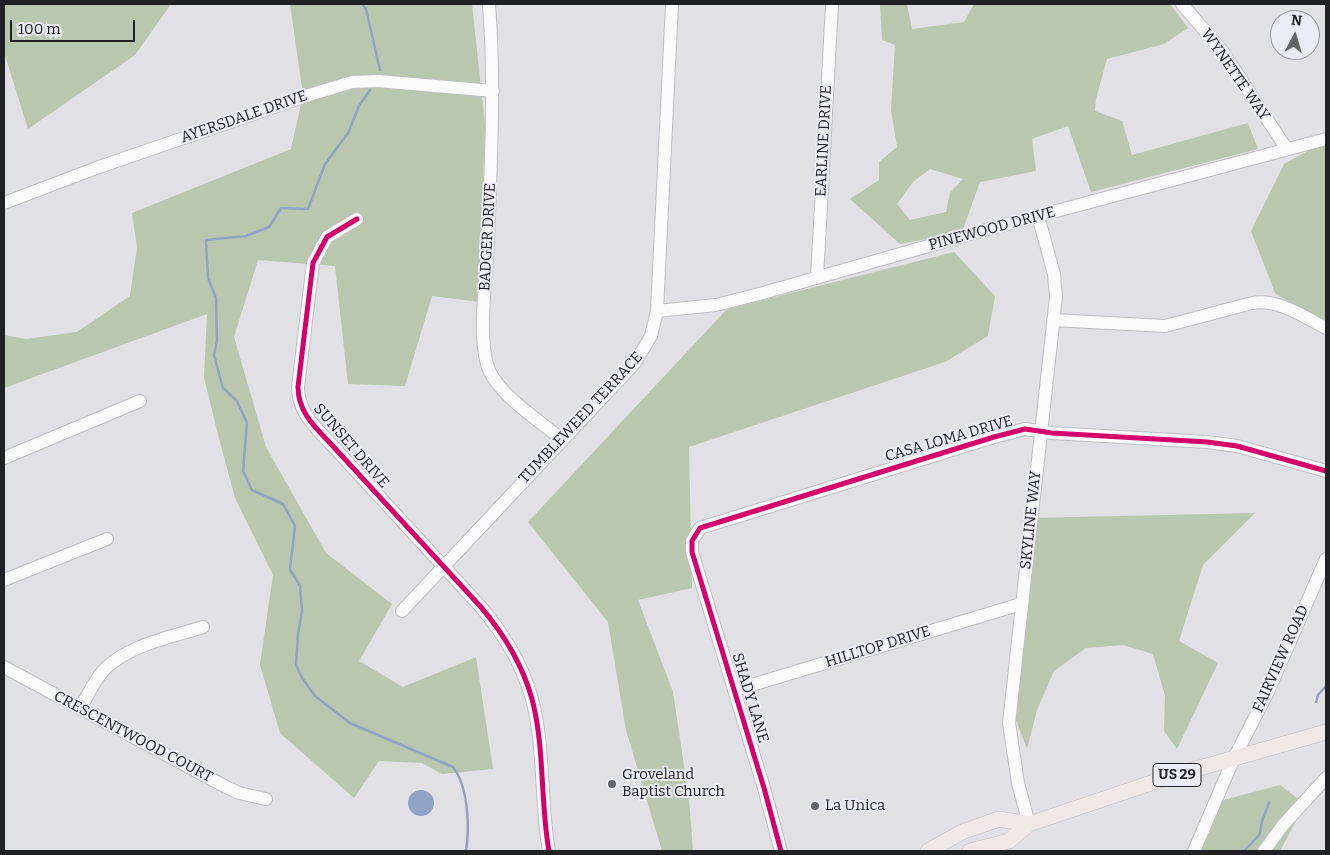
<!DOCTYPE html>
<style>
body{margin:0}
#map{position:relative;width:1330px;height:855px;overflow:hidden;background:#e0e0e5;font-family:Bitter,serif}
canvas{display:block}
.frame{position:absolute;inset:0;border:5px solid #202124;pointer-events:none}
.north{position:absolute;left:1270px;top:10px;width:50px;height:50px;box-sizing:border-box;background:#eaebf5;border:1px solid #999aa1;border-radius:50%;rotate:6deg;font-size:14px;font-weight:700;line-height:20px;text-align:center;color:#202124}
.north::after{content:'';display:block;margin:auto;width:18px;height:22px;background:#636468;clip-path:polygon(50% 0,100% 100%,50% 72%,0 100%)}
.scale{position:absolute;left:10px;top:20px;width:125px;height:22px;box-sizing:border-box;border:2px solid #202124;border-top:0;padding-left:6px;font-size:15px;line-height:18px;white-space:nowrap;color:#202124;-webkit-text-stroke:4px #eaebf5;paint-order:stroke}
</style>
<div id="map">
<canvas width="1330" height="855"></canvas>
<div class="frame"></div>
<div class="north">N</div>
<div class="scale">100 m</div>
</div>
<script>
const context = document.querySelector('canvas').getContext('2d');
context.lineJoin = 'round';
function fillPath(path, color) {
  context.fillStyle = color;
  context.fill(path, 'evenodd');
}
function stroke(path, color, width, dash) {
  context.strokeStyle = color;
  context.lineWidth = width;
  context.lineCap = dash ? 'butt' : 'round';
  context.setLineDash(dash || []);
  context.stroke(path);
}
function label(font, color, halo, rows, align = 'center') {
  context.font = font + ' Bitter,serif';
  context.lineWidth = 4;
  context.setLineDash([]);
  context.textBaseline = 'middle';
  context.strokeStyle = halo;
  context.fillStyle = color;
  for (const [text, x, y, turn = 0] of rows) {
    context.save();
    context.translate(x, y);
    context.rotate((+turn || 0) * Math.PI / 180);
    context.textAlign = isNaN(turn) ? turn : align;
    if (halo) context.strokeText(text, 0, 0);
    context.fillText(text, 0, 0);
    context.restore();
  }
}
fillPath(new Path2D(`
 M4,4H171L135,55L28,129L4,52Z
 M290,4H472L485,125L479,302L432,296L405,386L348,384L335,266L258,260L234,337L266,447L326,553L392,604L359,661L403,687L476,657L493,769L442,774L422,763L379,761L354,798L280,733L260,665L273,575L235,498L217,431L204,377L207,314L4,388V335L26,339L77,332L130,296L137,247L132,213L291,149L303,95Z
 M880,4H907L912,29L964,22L974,4H1170L1188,28L1164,44L1107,59L1096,99L1095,111L1122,121L1132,155L1248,123L1258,149L1091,192L1068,126L1032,139L1036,171L980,182L962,232L900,244L850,199L879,180V162L897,147L891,110L895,45L882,40ZM930,169L963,179L950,193L946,212L910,220L897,204L913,182Z
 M1326,141V326L1275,293L1251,231L1284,164Z
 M954,252L995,296L988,336L945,362L689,447L692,588L638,600L673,692L689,799L693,851H662L626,730L608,622L528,522L727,309Z
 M1255,513L1203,565L1179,641L1218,663L1177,749L1164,731L1165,696L1153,654L1123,645L1086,648L1054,671L1037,710L1027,749L1006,694L1030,518Z
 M1280,785L1305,804L1280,851H1199L1220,801Z`), '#b8c7ae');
fillPath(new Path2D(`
 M408 803a13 13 0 1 1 26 0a13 13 0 1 1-26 0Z`), '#92a4c6');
stroke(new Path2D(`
 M362,4L366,9L380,70
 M370,90L359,106L348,133L325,164L308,209L281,208L269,227L246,236L206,240L208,278L216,298L217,341L214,355L223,388L237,401L247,423L243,471L252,490L283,504L295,526L290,569L300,586L302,611L298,634L296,665L302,678L315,696L350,723L453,767C468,786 470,827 466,851
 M1316,702L1318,695L1326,686
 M1244,851L1260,834L1262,821L1269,803`), '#92a4c6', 2.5);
const minor = new Path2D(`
 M489,4C495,82 491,161 488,239C487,273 476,343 490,372C502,397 540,421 561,439
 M1182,4L1223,52L1286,148
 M4,203L99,167L309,95L352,82L378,81L493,91
 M357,219L327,237L313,263L298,387C298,412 315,427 331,444L480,606C504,634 522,663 532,699C545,748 540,801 549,851
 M817,278L832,4
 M657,311L716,305L763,293L974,233L1326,139
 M1053,320L1165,326L1252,303C1278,298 1304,317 1326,328
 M4,458L140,401
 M4,580L107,539
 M402,611L634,364L651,336L657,311L672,4
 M4,667L226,787L239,793L266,799
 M735,690L1021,604
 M80,709C88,695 94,680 105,669C128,645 172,637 203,627
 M1029,824L1018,783L1009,723L1056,297L1054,274L1038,216
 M781,851L764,788L692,552V541L700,528L994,437L1025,429L1052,433L1207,442L1237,446L1326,471
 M1194,851L1234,758L1267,694L1326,559
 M1264,851L1283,825L1326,778`);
const major = new Path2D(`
 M928,851L962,832L999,819L1029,824
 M970,851L1009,841L1029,824L1175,775L1326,732`);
stroke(minor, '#bebec2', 14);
stroke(major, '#bfbfc1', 16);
stroke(minor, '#fafafb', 12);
stroke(major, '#eee9e8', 15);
stroke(new Path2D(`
 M357,219L327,237L313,263L298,387C298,412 315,427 331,444L480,606C504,634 522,663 532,699C545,748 540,801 549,851
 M781,851L764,788L692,552V541L700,528L994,437L1025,429L1052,433L1207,442L1237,446L1326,471`), '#d6006c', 5);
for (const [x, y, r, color] of [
 [612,784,5,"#636468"],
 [815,806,5,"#636468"]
]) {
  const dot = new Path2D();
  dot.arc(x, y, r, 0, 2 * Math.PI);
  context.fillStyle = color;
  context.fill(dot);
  stroke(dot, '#eaebf5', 2);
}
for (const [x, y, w] of [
 [1177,775,48]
]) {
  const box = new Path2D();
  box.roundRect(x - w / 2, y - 11.5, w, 23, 4);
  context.fillStyle = '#eaebf5';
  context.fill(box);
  stroke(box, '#202124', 1);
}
label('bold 14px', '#202124', null, [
 ["US 29",1177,775]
]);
label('15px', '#202124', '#eaebf5', [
 ["WYNETTE WAY",1235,75,55],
 ["AYERSDALE DRIVE",244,117,-19],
 ["EARLINE DRIVE",824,141,-87],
 ["PINEWOOD DRIVE",992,229,-15],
 ["BADGER DRIVE",488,237,-87],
 ["TUMBLEWEED TERRACE",581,418,-47],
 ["CASA LOMA DRIVE",949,439,-16],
 ["SUNSET DRIVE",351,446,49],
 ["SKYLINE WAY",1031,520,-84],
 ["HILLTOP DRIVE",878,647,-17],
 ["FAIRVIEW ROAD",1281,659,-66],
 ["SHADY LANE",750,698,73],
 ["CRESCENTWOOD COURT",133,737,28]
]);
label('15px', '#202124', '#eaebf5', [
 ["Groveland",622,775],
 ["Baptist Church",622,792],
 ["La Unica",825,806]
], 'left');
</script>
